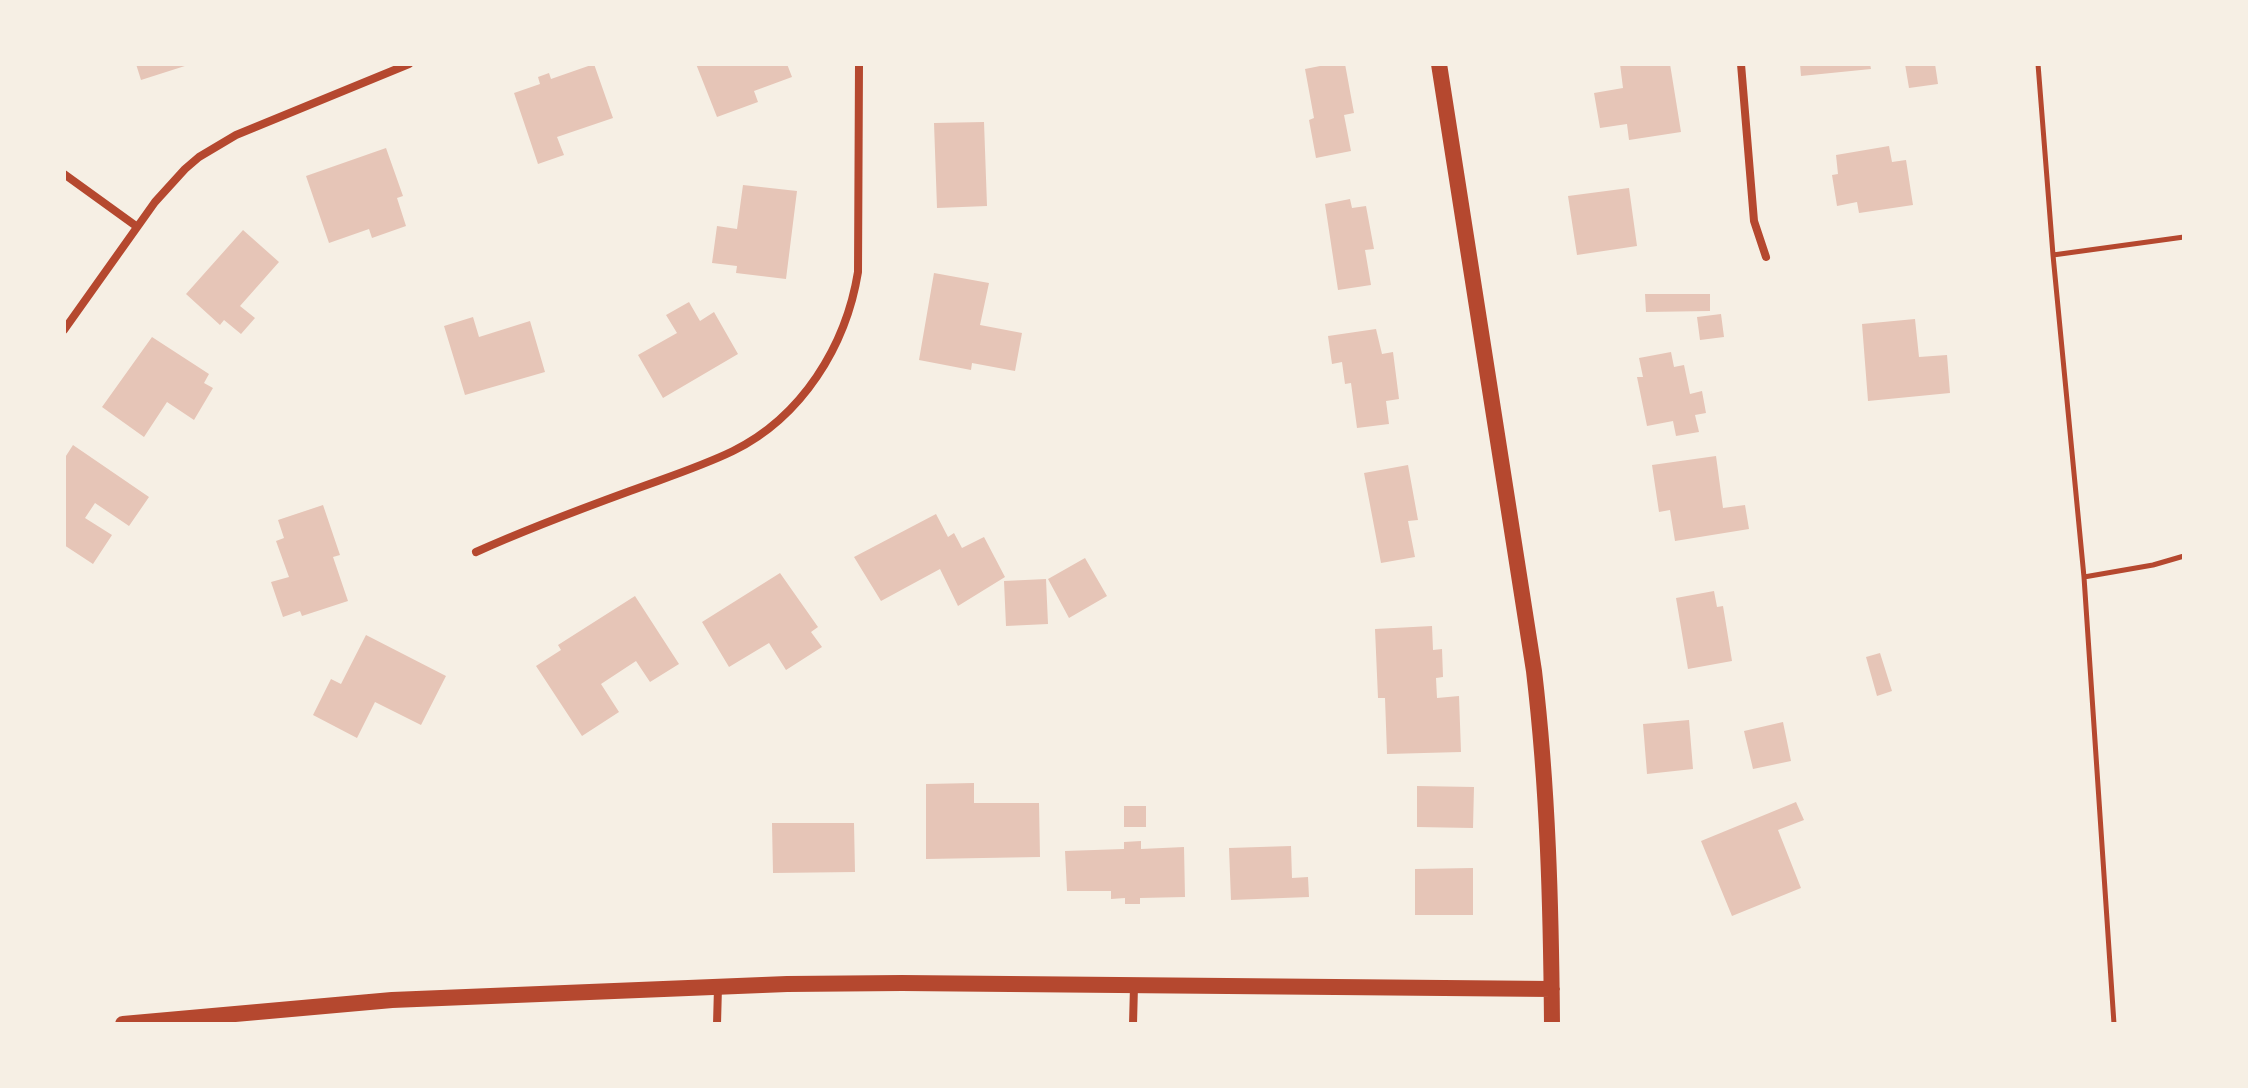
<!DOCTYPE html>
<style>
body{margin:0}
#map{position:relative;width:2248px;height:1088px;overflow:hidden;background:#f6efe4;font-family:"DejaVu Sans",sans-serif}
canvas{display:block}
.frame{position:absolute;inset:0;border:66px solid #f6efe4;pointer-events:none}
</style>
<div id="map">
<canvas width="2248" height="1088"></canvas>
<div class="frame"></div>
</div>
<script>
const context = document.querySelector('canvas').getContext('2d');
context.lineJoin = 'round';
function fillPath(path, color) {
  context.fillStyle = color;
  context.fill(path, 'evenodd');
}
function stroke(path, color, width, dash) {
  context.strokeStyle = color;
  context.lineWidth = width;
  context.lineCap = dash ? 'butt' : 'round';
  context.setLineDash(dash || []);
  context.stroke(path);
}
fillPath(new Path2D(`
 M136,64H188V65L141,80Z
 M594,64L613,118L557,137L564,155L538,164L514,93L540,84L538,77L549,73L551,79Z
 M696,64H787L792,77L754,91L758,102L717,117Z
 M1330,64H1345L1354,113L1344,115L1351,151L1316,158L1309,120L1314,118L1305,69Z
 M1620,64H1670L1681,132L1629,140L1627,124L1600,128L1594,93L1623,88Z
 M1800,64H1870L1871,69L1801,76Z
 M1905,64H1935L1938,84L1909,88Z
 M984,122L987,206L937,208L934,123Z
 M1889,146L1892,162L1906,160L1913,205L1859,213L1857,202L1837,206L1832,175L1838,174L1836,155Z
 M386,148L403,196L397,198L406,226L372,238L369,229L329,243L306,176Z
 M743,185L797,191L786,279L736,273L737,266L712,263L717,226L737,229Z
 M1629,188L1637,246L1577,255L1568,196Z
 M1350,199L1352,208L1366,206L1374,249L1365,250L1371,285L1338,290L1325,204Z
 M243,230L279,262L240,306L255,318L241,334L224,320L220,325L186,294Z
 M934,273L989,283L980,325L1022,333L1015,371L972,363L971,370L919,360Z
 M1645,294H1710V311L1646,312Z
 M689,302L700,321L714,312L738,354L663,398L638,355L677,333L666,315Z
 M1721,314L1724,337L1700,340L1697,317Z
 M473,317L479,337L530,321L545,372L465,395L444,326Z
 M1915,319L1919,357L1947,355L1950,393L1868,401L1862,324Z
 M1376,329L1382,354L1393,352L1399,399L1386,401L1389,424L1357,428L1351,383L1345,384L1342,362L1332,364L1328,336Z
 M152,337L209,374L204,383L213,388L194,420L167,402L144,437L102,407Z
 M1671,352L1674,367L1684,365L1690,394L1702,391L1706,413L1695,415L1699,432L1676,436L1673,421L1647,426L1637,377H1643L1639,358Z
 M73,445L149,497L129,526L95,503L85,518L112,535L93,564L64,545V459Z
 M1716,456L1723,508L1745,505L1749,529L1675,541L1670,510L1659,512L1652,465Z
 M1408,465L1418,520L1408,521L1415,557L1381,563L1364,473Z
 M323,505L340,555L333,557L348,601L302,616L300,611L283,617L271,582L289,577L276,541L284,538L278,520Z
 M936,514L948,537L954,533L962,548L984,537L1005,577L958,606L940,569L881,601L854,557Z
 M1085,558L1107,596L1069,618L1048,579Z
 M780,573L818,627L811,632L822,647L786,670L769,643L729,667L702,622Z
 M1046,579L1048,624L1006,626L1004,581Z
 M1714,591L1717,607L1723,606L1732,661L1688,669L1676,598Z
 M635,596L679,664L650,682L636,661L601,684L619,712L582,736L536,666L561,650L558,645Z
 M1432,626L1433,650L1442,649L1443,677L1436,678L1437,698L1459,696L1461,752L1387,754L1385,698H1378L1375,629Z
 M366,635L446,676L421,725L375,702L357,738L313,715L331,679L341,684Z
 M1880,653L1892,691L1877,696L1866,657Z
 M1689,720L1693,769L1647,774L1643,724Z
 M1783,722L1791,761L1753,769L1744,731Z
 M974,783V803H1039L1040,857L926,859V784Z
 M1417,786L1474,787L1473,828L1417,827Z
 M1796,802L1804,820L1778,830L1801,888L1732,916L1701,841Z
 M1124,806H1146V827H1124Z
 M772,823H854L855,872L773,873Z
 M1141,841V849L1184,847L1185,897L1140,898V904H1125V898L1111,899V891H1067L1065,851L1124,849V842Z
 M1291,846L1292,878L1308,877L1309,897L1231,900L1229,848Z
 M1473,868V915H1415V869Z`), '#e6c5b7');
stroke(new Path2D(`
 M2038,64L2053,255L2084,577L2114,1024
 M2053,255L2184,237
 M2084,577L2153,565L2184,556`), '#b5482f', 5);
stroke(new Path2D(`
 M1741,64L1754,221L1766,257
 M64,174L136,226
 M64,330L155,202L185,169L199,157L236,135L409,64
 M476,552C527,529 578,510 630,491C665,478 700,467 733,451C802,417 846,346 858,272L859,64
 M717,1024L718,987
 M1133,1024L1134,986`), '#b5482f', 8);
stroke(new Path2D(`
 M1439,64L1534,671C1548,789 1551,906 1552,1024
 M123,1024L392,1000L787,984L902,983L1552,989`), '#b5482f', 16);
</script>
